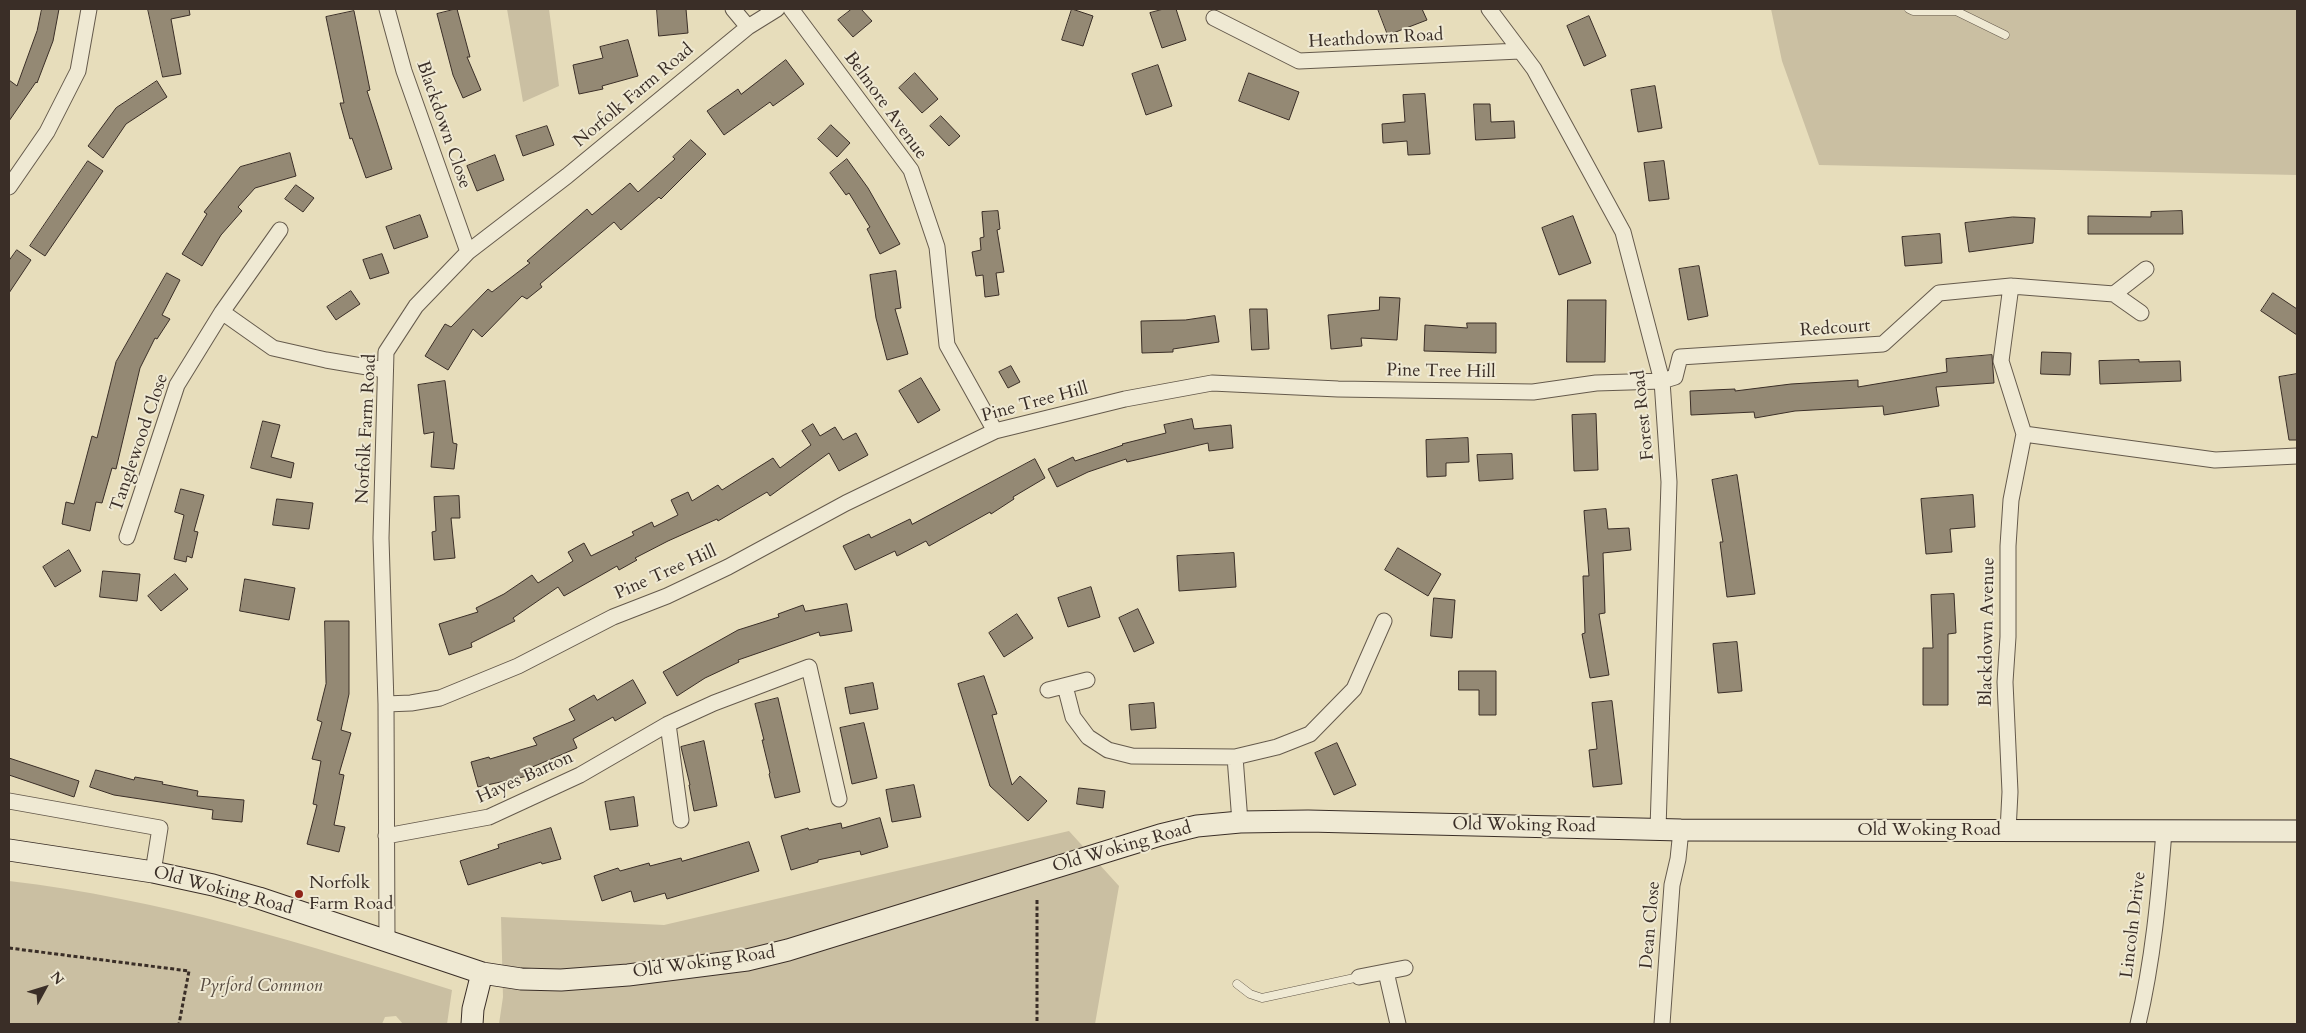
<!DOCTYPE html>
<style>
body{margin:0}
#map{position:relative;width:2306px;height:1033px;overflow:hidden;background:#e7ddbb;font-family:Cardo,serif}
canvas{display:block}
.frame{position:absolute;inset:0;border:10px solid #3a2e27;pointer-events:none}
.north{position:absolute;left:20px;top:963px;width:50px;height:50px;-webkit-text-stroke:4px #efe9d3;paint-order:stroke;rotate:51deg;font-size:14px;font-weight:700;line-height:20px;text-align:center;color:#3a2e27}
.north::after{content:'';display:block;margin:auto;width:18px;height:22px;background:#3a2e27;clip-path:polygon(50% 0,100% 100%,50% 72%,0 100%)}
</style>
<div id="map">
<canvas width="2306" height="1033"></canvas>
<div class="frame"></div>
<div class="north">N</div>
</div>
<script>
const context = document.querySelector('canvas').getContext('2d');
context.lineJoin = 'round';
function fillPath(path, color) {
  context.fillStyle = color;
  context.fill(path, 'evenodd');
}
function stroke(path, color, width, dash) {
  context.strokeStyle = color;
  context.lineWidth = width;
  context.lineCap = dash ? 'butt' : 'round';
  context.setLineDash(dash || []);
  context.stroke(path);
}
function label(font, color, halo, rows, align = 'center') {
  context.font = font + ' Cardo,serif';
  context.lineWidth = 4;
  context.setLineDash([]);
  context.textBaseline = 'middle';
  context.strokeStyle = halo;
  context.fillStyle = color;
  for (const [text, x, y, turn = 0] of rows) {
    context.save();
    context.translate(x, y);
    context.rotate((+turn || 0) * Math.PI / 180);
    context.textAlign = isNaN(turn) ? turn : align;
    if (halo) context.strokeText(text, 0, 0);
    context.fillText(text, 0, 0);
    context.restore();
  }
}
fillPath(new Path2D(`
 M507,9H549L559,86L523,102Z
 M1771,9H2297V175L1819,165L1782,61Z
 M1069,831L1119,886L1095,1024H499L503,997L501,917L664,925Z
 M9,881C158,898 309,945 452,990L447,1024H403L396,1016L385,1017L382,1024H9Z`), '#cabfa2');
const building = new Path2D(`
 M42,9H59L53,41L37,83L36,82L9,121V80L17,86L37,31Z
 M148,9H189L190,15L171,19L181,74L163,77Z
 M457,9L470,57H467L481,90L463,98L453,75L437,14Z
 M657,9H686L688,33L659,36Z
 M852,9H861L872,21L853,37L838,20Z
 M1072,9L1093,16L1083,46L1062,40Z
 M1164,9H1176L1186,40L1162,48L1150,13Z
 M1378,9H1422L1427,20L1388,35Z
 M354,11L370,90L367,91L392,169L366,178L352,138L350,139L340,103H344L326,17Z
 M1589,16L1606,56L1584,66L1567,26Z
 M628,40L638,76L602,86L603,89L579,94L573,65L603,58L600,47Z
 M786,60L804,84L773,106L770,102L724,135L707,111L738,89L741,94Z
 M1158,65L1172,106L1146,115L1132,74Z
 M915,73L938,99L922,113L899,88Z
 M1249,73L1299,92L1289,120L1239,101Z
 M157,81L167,97L126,124L103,158L88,146L116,108Z
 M1655,86L1662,128L1638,132L1631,90Z
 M1425,94L1430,154L1408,155L1407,141L1383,143L1382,124L1405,122L1403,95Z
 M1474,104H1490L1491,122L1514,121L1515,138L1476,140Z
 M941,116L960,136L949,146L930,126Z
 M831,125L850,143L837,157L818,139Z
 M547,126L554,145L523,156L516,136Z
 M691,140L706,154L661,199L659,197L621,230L614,222L540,284L542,287L527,299L522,296L482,337L473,329L448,370L425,356L445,324L451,327L488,289L492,292L530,263L527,261L587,209L592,215L630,183L638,192L675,159L673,157Z
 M290,153L296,176L255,188L238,207L242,211L221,235L202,266L182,254L207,214L204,212L240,167Z
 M495,155L504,180L477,191L467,166Z
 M847,159L868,188L900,244L880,254L867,229L870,227L849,193L846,195L830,173Z
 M88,161L103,171L45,256L30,246Z
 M1664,161L1669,199L1649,201L1644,163Z
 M296,185L314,198L303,212L285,199Z
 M998,211L1000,229L997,230L1004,272L996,273L999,295L985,297L983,275L976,276L972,252L981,250L980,238L984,237L982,212Z
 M2182,211L2183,234H2088V216L2151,217V212Z
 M420,215L428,237L394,249L386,227Z
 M1573,216L1591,263L1559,275L1542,228Z
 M2013,217L2035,218L2033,243L1969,252L1965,223Z
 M1940,234L1942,263L1905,266L1902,237Z
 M17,250L31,260L9,293V261Z
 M382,254L389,273L370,279L363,260Z
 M1699,266L1708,316L1688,320L1679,269Z
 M896,271L901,308L895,309L908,354L887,360L876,318L870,275Z
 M167,273L180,280L162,315L170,319L157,339L155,338L140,368L116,469L112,468L102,503L96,502L90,531L62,524L66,502L74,504L92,436L97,438L116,362Z
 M351,291L360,304L336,320L327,307Z
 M2273,293L2297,309V335L2261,311Z
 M1380,297L1400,298L1397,340L1361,338L1362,346L1331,349L1328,315L1379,310Z
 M1568,300H1606L1605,362H1567Z
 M1250,309H1267L1269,349L1252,350Z
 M1215,316L1219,342L1173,349V352L1142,353L1141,321L1185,320Z
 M1467,323H1496V353L1424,351L1425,325L1467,328Z
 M2042,352L2071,353L2070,375L2041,374Z
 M1992,355L1994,383L1936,387L1939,406L1884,415L1883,406L1795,411L1755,418L1754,412L1691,415L1690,391L1735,389V391L1791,384L1858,380V387L1947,372L1946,359Z
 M2139,360V362L2180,361L2181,381L2100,384L2099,361Z
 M1011,366L1020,382L1008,388L999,372Z
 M2297,374V440H2289L2279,377Z
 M921,378L940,410L918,423L899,391Z
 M445,381L453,443L457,444L454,469L431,467L434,432L424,434L418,385Z
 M1596,414L1598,470L1574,471L1572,415Z
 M1192,419L1194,429L1231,425L1233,448L1209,451L1208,443L1127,462L1126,459L1088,472L1057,487L1048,469L1073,457L1075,461L1123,445L1122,444L1166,433L1164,425Z
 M263,421L280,425L271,457L294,463L291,478L251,468Z
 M813,424L820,436L835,427L843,440L856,433L868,455L839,471L829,453L770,496L767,492L718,521L717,519L668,541L635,558L637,560L619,570L617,566L564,596L558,587L513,618L515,621L471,643L472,647L449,655L439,624L478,612L476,608L504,594L532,575L538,583L573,561L568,552L584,543L591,556L634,535L632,532L652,522L654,527L678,515L671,500L688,492L692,501L718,485L722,490L773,458L780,468L811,445L802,431Z
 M1468,438L1469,462L1446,463V476L1427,477L1426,440Z
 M1512,454L1513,479L1479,481L1477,455Z
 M1035,459L1045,478L1013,497L1014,499L991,514L990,512L929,546L926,541L897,556L895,551L855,570L843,546L869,534L871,538L910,519L912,524Z
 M1737,475L1755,594L1727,597L1720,542H1723L1712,480Z
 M181,489L204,495L194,531L198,532L192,558L187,556L186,562L174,559L184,515L175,512Z
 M1973,495L1975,527L1950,529L1952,552L1926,554L1921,499Z
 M459,496L460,518H451L455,558L434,560L432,532L436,531L434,497Z
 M277,499L313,503L309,529L273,525Z
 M1606,509L1608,529L1629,528L1631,550L1603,553L1605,613L1599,614L1609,675L1590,678L1582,634L1585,633L1583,576H1589L1584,511Z
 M1398,548L1441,574L1428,596L1385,570Z
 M69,550L81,571L55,587L43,567Z
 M1234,553L1236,587L1179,591L1177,556Z
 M103,571L140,574L137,601L100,597Z
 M175,574L188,589L161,611L148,596Z
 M245,579L295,588L289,620L240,611Z
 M1091,587L1100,617L1068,627L1058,598Z
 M1954,594L1956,633L1948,634V705H1923V648H1933L1931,595Z
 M1434,598L1455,600L1452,638L1431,636Z
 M847,604L852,631L820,636L819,632L738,660L739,662L705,678L677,696L663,672L738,630L779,617L778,614L803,605L805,611Z
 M1138,609L1154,643L1134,652L1119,618Z
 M1017,614L1033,638L1004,657L989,633Z
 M325,621H349V694L341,730L351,733L339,774L344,775L334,825L345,827L339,852L307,844L317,805L313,804L321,761L312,759L322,722L317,720L326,684Z
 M1737,642L1742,691L1718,693L1713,644Z
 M1459,671H1496V715H1479V690H1459Z
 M984,676L997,714L992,715L1012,785L1020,776L1047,801L1028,821L990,786L958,684Z
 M633,680L646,703L615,721L613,717L573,739L577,748L530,768L532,775L478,787L471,762L489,757L490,759L537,745L533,738L575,720L569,709L594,695L597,700Z
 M873,683L878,709L850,714L845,688Z
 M778,698L800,792L775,798L769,774L770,773L762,740H764L755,704Z
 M1612,701L1622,784L1593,787L1589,750L1597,749L1592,703Z
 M1154,703L1156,728L1131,730L1129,705Z
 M864,723L877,778L852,784L840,728Z
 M704,741L717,806L694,811L689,785H690L681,747Z
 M1337,743L1356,785L1334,795L1315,753Z
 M9,758L79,781L74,797L9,775Z
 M96,770L134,780L135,777L163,782L162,784L198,791L197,796L244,800L242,822L212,819L213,810L114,795L90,787Z
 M914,785L921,817L892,822L886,790Z
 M1079,788L1105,791L1103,808L1077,804Z
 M634,797L638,826L610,830L605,802Z
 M880,818L888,847L861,855L860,851L818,860V862L791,870L781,836L808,828L809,830L841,823L842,828Z
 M551,828L561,859L542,864L541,862L468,885L460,861L499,848L498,845Z
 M749,842L759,871L667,899L665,893L634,902L631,891L602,901L594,876L618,868L620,871L649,863L650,866L681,858L682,861Z`);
fillPath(building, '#948974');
stroke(building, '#3a2e27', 1);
const lane = new Path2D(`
 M1909,9L1913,11H1956L2005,35
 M1237,984L1250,994L1262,998L1359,977`);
const street = new Path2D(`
 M387,9L404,71L468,252
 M733,9L748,27
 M791,9L911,170L937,247L947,345L995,431
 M1489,9L1534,69L1623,232L1662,381L1669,482L1658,829
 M1214,18L1299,61L1520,51
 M9,187L47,132L78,71L89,9
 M2114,294L2141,313
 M222,312L273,348L326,360L385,370
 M2024,434L2215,460L2297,456
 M127,537L177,385L222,312L280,230
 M1065,686L1073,717L1088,737L1108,750L1132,756L1235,757L1277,747L1310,734L1354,689L1384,621
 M1048,690L1087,680
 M386,704L411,703L440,698L518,666L613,617L667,596L728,567L846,503L995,431L1125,399L1212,383L1338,389L1533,392L1596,383L1662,381L1675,377L1680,357L1883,344L1939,293L2011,286L2114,294L2146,269
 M668,724L681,820
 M1235,757L1240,822
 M9,801L160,828L153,872
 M2008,831L2010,792L2005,682L2008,637V546L2011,500L2024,434L2001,361L2011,286
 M386,836L489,817L580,775L668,724L714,703L809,667L839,799
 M387,941L386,704L381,538L386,352L416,306L468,252L567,176L748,27L777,9
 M1386,972L1398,1024
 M1359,977L1405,968
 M1662,1024L1672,885L1678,859L1681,830
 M2138,1024C2153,961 2159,895 2164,831`);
const secondary = new Path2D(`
 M9,850L153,872L213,885L259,898L482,973L521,979L561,980L628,975L747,960L788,950L1160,835L1197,826L1240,822L1308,821L1681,830L2297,831
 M472,1024L473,1009L482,973`);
stroke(lane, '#655a4c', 9);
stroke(street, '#655a4c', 17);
stroke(secondary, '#3a2e27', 23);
stroke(new Path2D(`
 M1037,900V1024
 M9,948L189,971L179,1024`), '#3a2e27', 3, [4, 2.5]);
stroke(lane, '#efe9d3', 8);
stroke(street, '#efe9d3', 15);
stroke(secondary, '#efe9d3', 21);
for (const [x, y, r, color] of [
 [299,894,5,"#8f2418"]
]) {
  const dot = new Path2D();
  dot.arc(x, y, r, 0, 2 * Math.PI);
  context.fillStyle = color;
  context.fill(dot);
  stroke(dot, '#efe9d3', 2);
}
label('18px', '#3a2e27', '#efe9d3', [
 ["Heathdown Road",1376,39,-3],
 ["Norfolk Farm Road",634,96,-40],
 ["Belmore Avenue",885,106,54],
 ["Blackdown Close",443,125,71],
 ["Redcourt",1835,329,-4],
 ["Pine Tree Hill",1441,372,1],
 ["Pine Tree Hill",1035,403,-15],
 ["Forest Road",1644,415,-96],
 ["Norfolk Farm Road",367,429,-87],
 ["Tanglewood Close",140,443,-71],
 ["Pine Tree Hill",666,573,-24],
 ["Blackdown Avenue",1988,632,-89],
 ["Hayes Barton",525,778,-24],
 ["Old Woking Road",1524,826,1],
 ["Old Woking Road",1929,831],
 ["Old Woking Road",1122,848,-16],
 ["Old Woking Road",223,891,15],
 ["Dean Close",1651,925,-85],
 ["Lincoln Drive",2134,925,-83],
 ["Old Woking Road",704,963,-8]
]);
label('18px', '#3a2e27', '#efe9d3', [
 ["Norfolk",309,884],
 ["Farm Road",309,905]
], 'left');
label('italic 18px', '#574b40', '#efe9d3', [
 ["Pyrford Common",261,987]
]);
</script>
